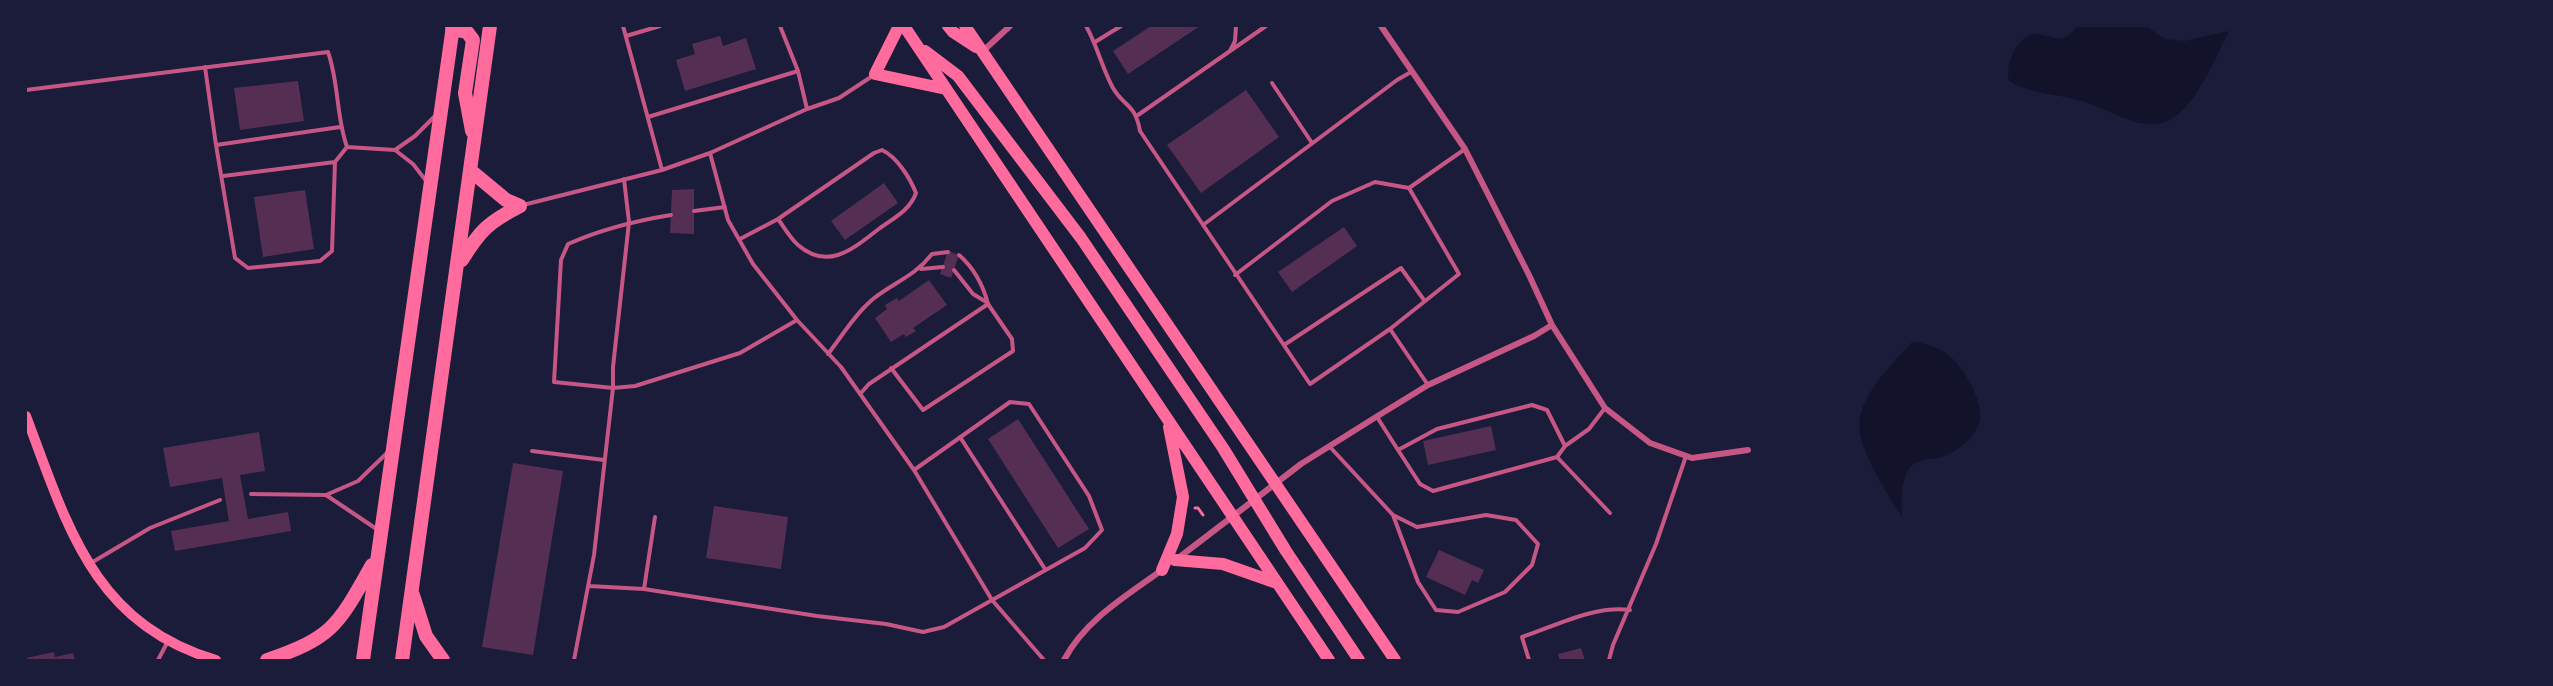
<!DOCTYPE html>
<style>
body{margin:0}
#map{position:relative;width:2553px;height:686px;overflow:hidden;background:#1b1b3a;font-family:"Exo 2",sans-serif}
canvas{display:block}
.frame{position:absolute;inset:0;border:27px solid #1b1b3a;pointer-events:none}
</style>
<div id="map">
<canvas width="2553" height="686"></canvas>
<div class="frame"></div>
</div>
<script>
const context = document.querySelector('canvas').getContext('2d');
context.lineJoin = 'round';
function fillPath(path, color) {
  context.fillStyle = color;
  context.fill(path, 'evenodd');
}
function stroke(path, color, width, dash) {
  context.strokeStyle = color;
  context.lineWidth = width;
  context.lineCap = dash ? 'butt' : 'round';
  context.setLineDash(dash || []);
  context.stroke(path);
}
fillPath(new Path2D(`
 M2077,26H2146L2165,39L2185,41L2229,31C2214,59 2192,120 2157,124C2132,127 2105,107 2082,101C2058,94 2033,94 2010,82C2003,67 2017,36 2035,34C2045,34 2055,40 2063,38C2070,37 2073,30 2077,26Z
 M1912,342C1925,343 1937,347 1947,354C1963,365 1988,407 1978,426C1972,439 1958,451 1944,456C1934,460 1917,458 1910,467C1901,479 1901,501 1902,516C1888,495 1853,443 1860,417C1867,387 1893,364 1912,342Z`), '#12122b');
fillPath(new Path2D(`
 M1151,26H1200L1128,74L1113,51Z
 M720,36L723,46L746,38L756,69L685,91L676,60L695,54L692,44Z
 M298,81L304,121L240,130L234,88Z
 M1246,90L1279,137L1201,193L1167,145Z
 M884,183L898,203L845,240L831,221Z
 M694,189V234L670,233L672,190Z
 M305,190L314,249L263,257L254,197Z
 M1344,227L1357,246L1292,292L1278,272Z
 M948,251L959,255L951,278L940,274Z
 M929,280L947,305L913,328L916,331L906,337L904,334L891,342L875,318L887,309L885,305L897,298L899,301Z
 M1018,419L1089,529L1058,548L988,439Z
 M1491,426L1496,450L1428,465L1423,441Z
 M259,432L265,471L240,475L248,519L288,512L291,531L175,551L171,531L229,521L222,478L170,487L163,448Z
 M513,463L563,471L533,655L482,647Z
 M714,506L788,517L781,569L706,558Z
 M1439,550L1484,570L1478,583L1472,580L1465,595L1426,577Z
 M1581,648L1585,660H1560L1558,654Z
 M54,652L55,657L73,653L75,660H26V658Z`), '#542f53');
stroke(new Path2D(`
 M1195,508H1198L1203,515`), '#ff6b9d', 3);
stroke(new Path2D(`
 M623,26L662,170
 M780,26L798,71L807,109
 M1086,26C1097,45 1102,68 1113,88C1124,107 1135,103 1140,131L1310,384L1390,329
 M626,36L660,26
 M1095,42L1121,26
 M1230,51L1235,41L1236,26
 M205,67L216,145L340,127
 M1272,83L1312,143
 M26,90L328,52C339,83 336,116 347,147
 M1138,115L1266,26
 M648,117L798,71
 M216,145L235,258L248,268L320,261L332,251L335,162L347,147
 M347,147L395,150
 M710,153L728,220L753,264L797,320L841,367L914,470L992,600L1044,660
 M223,176L335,162
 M624,179L629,222L613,367V388L554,382L561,260L568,244C602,229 634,221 671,215
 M427,182L413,164L395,150L415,136L436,115
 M523,205L662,170L710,153L807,109L839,98L874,75
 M694,211L725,207
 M1203,225L1397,80L1411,72
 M740,239L778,219L874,153L882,150C897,157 910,178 916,193C910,210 894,218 880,228C855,247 829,272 798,245C790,238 784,227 778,219
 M959,255C974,268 983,285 988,304
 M921,269L943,267
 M954,270L973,294L988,303
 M1235,275L1332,201L1375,182L1409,188
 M1284,345L1401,268L1424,300
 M828,354C842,336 855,314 873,299C894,282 914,277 932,254L948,252
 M1428,385L1390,329L1459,274L1409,188L1465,149
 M860,394L869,384L988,304L1012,339L1013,351L923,410L891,368
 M1377,417L1398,450
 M960,437L1045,569
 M1565,446L1547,410L1532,405L1437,429L1398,450L1420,484L1433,491L1557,457L1565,446L1589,429L1605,408
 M1330,447L1393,515L1417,527L1486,515L1516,520L1538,544L1532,565L1505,592L1458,612L1436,610L1418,582L1393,515
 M532,451L604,460
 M1557,457L1610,513
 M251,494L326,495
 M378,530L326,495L358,481L388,452
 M91,563L150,528L220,500
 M589,586L644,589L817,616L886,624L923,632L944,627L1085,548L1102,530L1089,496L1029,404L1010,402L914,470
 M644,589L655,517
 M158,660L167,643
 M574,660L594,555L613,388L635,386L740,353L797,320
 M1529,660L1522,637C1555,626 1595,605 1630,610
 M1609,660L1613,645L1656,544L1686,456`), '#c65784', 4);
stroke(new Path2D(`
 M1381,26L1465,149L1529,275L1552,325L1605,408L1650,443L1692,458L1748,450
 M983,51L1010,26
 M1177,559L1301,464L1376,417L1428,385L1534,336L1552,325
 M1064,660C1085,620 1126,596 1162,570`), '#c65784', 6);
stroke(new Path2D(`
 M26,416C67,524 92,623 216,660`), '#ff6b9d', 10);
stroke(new Path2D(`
 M899,26L875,74L946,89
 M904,26L1329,660
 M948,26L953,32L976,47
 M965,26L1395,660
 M925,51L958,76L1081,238L1223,448L1286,551L1359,660
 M1175,560L1223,564L1277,583
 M1162,570L1177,534L1183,497L1169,427`), '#ff6b9d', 12);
stroke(new Path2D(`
 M452,29L467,32L473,40L465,93L472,131
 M471,171L506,200L520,206
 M462,260C480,230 489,222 520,206
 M413,595L426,636L443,660
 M267,660C334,637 338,625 372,565
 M363,660L453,26
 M402,660L490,26`), '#ff6b9d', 14);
</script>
